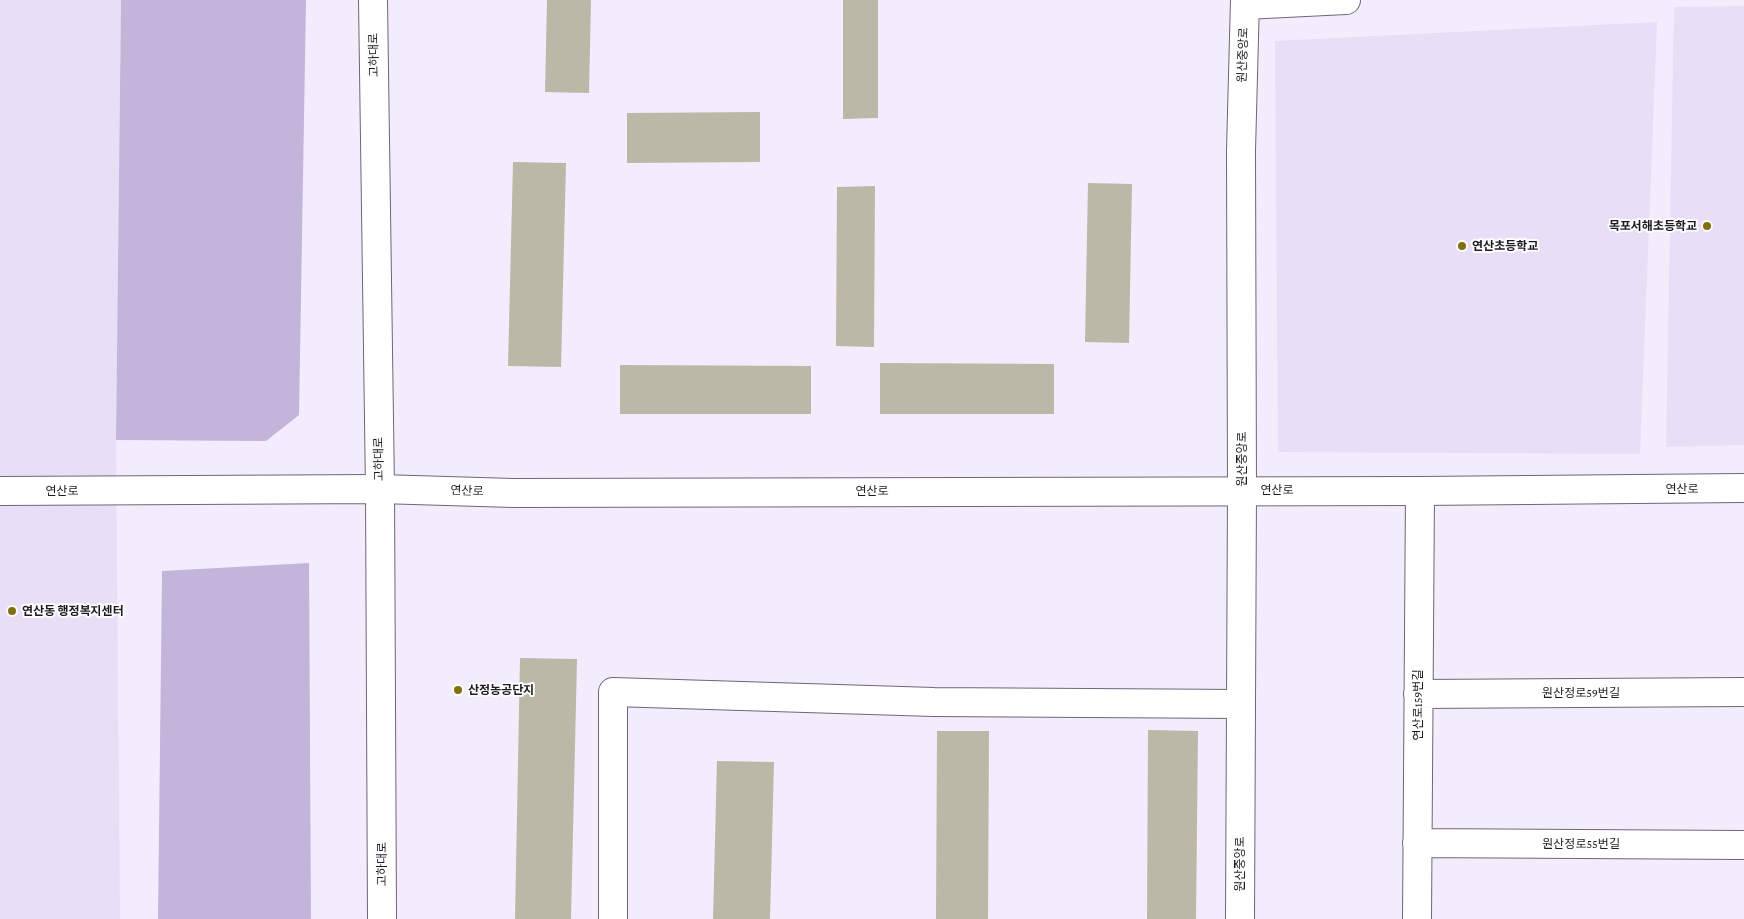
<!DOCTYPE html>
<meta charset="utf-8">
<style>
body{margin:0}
canvas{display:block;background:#f2ecfd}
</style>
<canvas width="1744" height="919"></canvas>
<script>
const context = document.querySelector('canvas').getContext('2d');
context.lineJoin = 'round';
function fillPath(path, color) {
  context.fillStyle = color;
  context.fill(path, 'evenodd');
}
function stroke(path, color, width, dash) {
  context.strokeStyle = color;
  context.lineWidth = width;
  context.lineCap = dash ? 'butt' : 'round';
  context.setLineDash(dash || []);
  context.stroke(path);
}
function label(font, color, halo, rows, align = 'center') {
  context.font = font + ' "Crimson Pro","Noto Sans KR",serif';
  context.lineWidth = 4;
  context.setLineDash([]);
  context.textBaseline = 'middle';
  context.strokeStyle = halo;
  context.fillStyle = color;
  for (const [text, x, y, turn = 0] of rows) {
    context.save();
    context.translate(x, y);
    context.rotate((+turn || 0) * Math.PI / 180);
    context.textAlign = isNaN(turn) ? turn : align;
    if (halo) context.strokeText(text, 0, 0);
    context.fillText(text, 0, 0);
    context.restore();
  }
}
fillPath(new Path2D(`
 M0,0H121L116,440L120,919H0Z
 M1744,6V445L1666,447L1674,7Z
 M1657,22L1640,454L1278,452L1275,41Z`), '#e8dff6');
fillPath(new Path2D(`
 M121,0H306L299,415L266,441L116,440Z
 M309,563L311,919H158L162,571Z`), '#c3b5da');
fillPath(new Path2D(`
 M547,0H591L589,93L545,92Z
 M843,0H878V118L843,119Z
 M760,112V162L627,163V113Z
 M513,162L566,163L561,367L508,366Z
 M1088,183L1132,184L1129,343L1085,342Z
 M875,186L874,347L836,346L837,187Z
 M880,363L1054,364V414H880Z
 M620,365L811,366V414H620Z
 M520,658L577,659L571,919H515Z
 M1148,730L1198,731L1196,919H1147Z
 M937,731H989L988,919H936Z
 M717,761L774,762L770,919H713Z`), '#bbb8a7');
const minor = new Path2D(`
 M1245,5L1346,0
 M1418,694L1744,692
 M1417,843L1744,845
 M613,919V692L934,702L1241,704
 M1240,919L1242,490L1241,151L1245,0
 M1417,919L1420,491`);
const tertiary = new Path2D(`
 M0,491L380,489L513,493L1420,491L1744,488`);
const primary = new Path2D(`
 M373,0L380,489L382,919`);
stroke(minor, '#6c6775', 30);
stroke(tertiary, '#6c6775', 30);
stroke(primary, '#6c6775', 30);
stroke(minor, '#fff', 28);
stroke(tertiary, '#fff', 28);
stroke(primary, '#fff', 28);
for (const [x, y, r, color] of [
 [1707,226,5,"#81700f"],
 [1462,246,5,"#81700f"],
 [12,611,5,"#81700f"],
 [458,690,5,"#81700f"]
]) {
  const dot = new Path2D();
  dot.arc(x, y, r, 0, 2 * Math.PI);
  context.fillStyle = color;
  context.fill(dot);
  stroke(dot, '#fdfdfd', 2);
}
label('12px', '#1d1b21', '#fdfdfd', [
 ["고하대로",374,55,-91],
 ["원산중앙로",1243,55,-88],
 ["고하대로",379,459,-91],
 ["원산중앙로",1242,459,-90],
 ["연산로",1682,489],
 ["연산로",1277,490],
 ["연산로",62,491],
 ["연산로",467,491,2],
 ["연산로",872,491],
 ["원산정로59번길",1581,693],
 ["연산로159번길",1418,705,-90],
 ["원산정로55번길",1581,844],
 ["고하대로",382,864,-90],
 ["원산중앙로",1240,864,-90]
]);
label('bold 12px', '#1d1b21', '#fdfdfd', [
 ["목포서해초등학교",1697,226,"right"],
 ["연산초등학교",1472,246],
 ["연산동 행정복지센터",22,611],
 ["산정농공단지",468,690]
], 'left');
</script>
